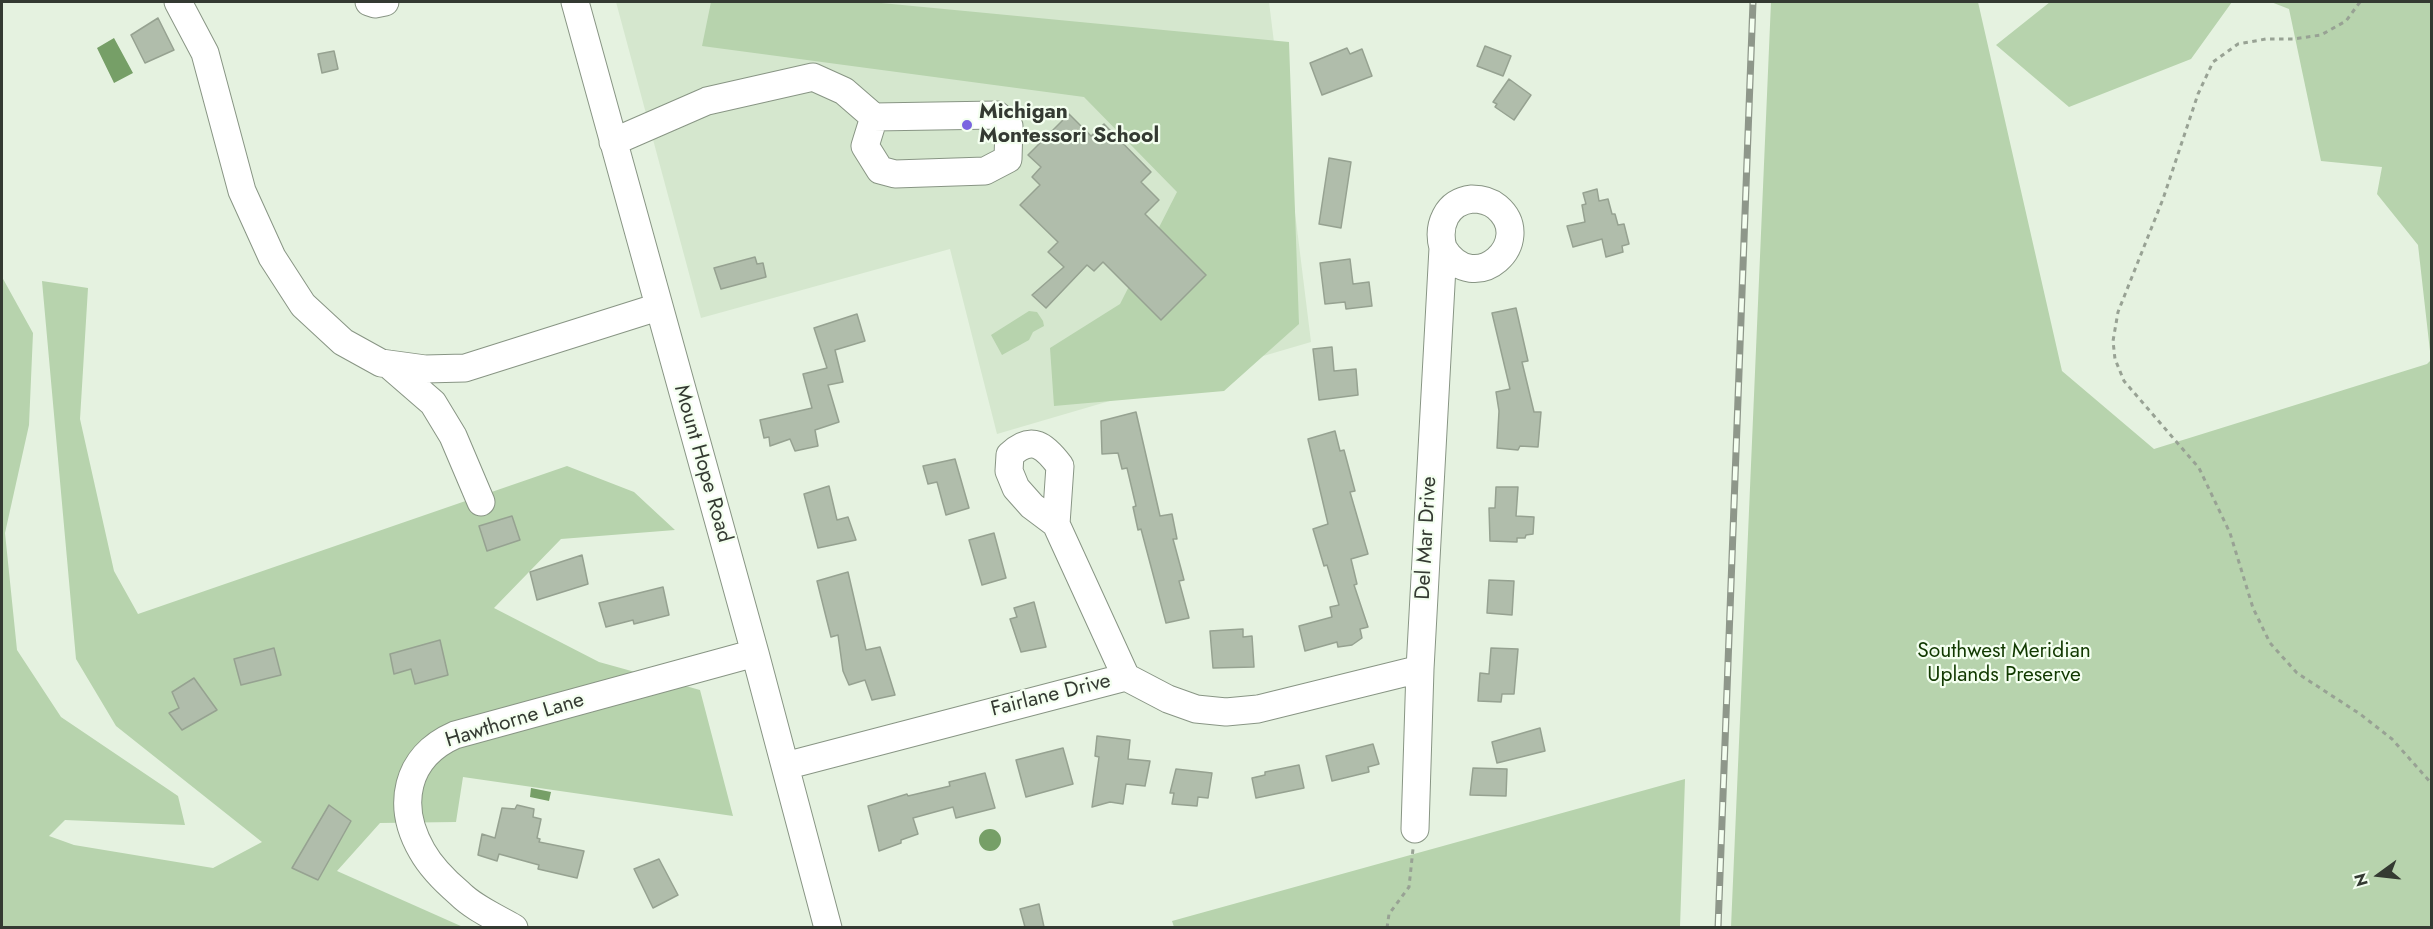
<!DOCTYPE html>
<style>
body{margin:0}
#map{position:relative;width:2433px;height:929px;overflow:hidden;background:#e5f2e0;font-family:Jost,sans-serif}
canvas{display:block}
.frame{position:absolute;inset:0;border:3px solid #343a32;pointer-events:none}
.north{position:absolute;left:2349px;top:845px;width:60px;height:60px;-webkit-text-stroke:4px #f4fff0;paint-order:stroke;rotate:255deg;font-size:16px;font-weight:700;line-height:24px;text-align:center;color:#343a32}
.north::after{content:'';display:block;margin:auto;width:21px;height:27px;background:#343a32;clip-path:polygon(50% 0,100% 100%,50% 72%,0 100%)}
</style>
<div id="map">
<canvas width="2433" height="929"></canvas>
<div class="frame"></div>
<div class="north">N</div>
</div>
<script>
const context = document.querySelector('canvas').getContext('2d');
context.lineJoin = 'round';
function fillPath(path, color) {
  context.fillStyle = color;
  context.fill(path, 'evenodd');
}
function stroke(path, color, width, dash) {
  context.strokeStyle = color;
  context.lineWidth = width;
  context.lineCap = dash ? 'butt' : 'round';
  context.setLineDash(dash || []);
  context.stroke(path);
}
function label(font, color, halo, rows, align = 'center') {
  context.font = font + ' Jost,sans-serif';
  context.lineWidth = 4.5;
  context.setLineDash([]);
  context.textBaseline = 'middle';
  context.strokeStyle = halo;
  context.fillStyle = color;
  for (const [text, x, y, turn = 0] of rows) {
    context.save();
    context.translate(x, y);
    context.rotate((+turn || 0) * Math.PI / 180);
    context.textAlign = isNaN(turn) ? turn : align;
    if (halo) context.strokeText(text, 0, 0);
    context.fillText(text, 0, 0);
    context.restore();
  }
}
fillPath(new Path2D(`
 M616,2H1269L1311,342L997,434L950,249L701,318Z`), '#d5e7ce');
fillPath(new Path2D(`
 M711,2H871L1289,42L1299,324L1224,391L1054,406L1050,348L1120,304L1177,192L1084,97L702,46Z
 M1771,2H1978L2062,371L2154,449L2427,364L2431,360L2418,245L2377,194L2382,167L2321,161L2289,9L2271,2H2431V927H1731Z
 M2050,2H2232L2191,59L2069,107L1996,45Z
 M2,277L33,333L29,425L5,533L17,650L61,717L178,796L185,825L65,820L49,836L74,845L213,868L262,842L116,726L76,659L42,281L88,288L80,419L114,571L138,614L567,466L634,492L675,530L561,539L494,608L599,662L700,690L733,816L463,777L456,822L380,823L337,871L463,927H2Z
 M1029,311L1037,312L1043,321L1044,326L1033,332L1029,340L1002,355L991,335Z
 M1685,779L1680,927H1174L1172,921Z`), '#b7d3ad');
fillPath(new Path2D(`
 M114,38L133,73L114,83L97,48Z
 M531,788L551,792L549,801L530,797Z
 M979 840a11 11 0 1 1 22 0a11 11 0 1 1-22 0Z`), '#769f67');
const building = new Path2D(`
 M158,18L174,50L145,63L131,35Z
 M1485,46L1511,56L1503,76L1477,66Z
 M1347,48L1350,54L1362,49L1372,76L1322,95L1310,63Z
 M334,51L338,69L322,73L318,54Z
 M1509,79L1531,95L1514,120L1495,107L1497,104L1493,102Z
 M1069,114L1091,136L1104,124L1151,172L1141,182L1159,200L1145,214L1206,275L1161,320L1103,262L1094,271L1087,265L1046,308L1032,295L1064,267L1048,252L1058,242L1020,205L1040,185L1032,177L1041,167L1028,155Z
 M1329,158L1351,162L1341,228L1319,224Z
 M1597,189L1599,201L1608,199L1612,214H1615L1618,225L1624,224L1629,244L1622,246L1623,252L1606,257L1602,239L1573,247L1567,226L1585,222L1582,205L1586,204L1583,193Z
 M755,257L757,264L763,263L766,277L721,289L714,268Z
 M1350,259L1353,284L1369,282L1372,306L1346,309L1345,302L1325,304L1320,263Z
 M1516,308L1528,361L1522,362L1534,412H1541L1538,447L1520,446L1518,450L1497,448L1499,411L1496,392L1510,389L1492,313Z
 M857,314L865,341L835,350L843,382L828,385L839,422L815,430L818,446L795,451L790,439L770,446L769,437L764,438L760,420L812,408L803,374L827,368L814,328Z
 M1332,347L1334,371L1356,369L1358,395L1319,400L1313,349Z
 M1136,412L1160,516L1172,514L1177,539H1173L1184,580L1179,581L1189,618L1166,623L1141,529L1138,530L1133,507L1136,506L1127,468L1122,469L1118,453L1102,454L1101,421Z
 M1335,431L1340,451L1344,450L1355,491L1350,492L1368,554L1351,559L1357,584L1354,585L1368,627L1360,629L1362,638L1352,645L1338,647L1337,642L1305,651L1299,626L1332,617L1330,607L1339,605L1327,565L1324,566L1313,529L1328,524L1308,439Z
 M955,459L969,508L946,515L937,482L928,484L923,466Z
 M829,486L837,520L848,517L856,540L818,548L804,494Z
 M1496,487H1518L1516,516L1534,517L1533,534L1526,535L1525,538H1517V542L1490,541L1489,508H1495Z
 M512,516L520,540L487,551L479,526Z
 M994,533L1006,578L982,585L969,540Z
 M582,555L588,584L537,600L530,572Z
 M848,572L866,650L880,647L895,695L872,700L865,680L849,685L843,671L838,635L831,637L817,581Z
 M1489,580L1514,581L1512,615L1487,613Z
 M663,587L669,615L634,624L633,620L606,627L599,603Z
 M1034,602L1046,647L1021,652L1010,619L1017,617L1014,608Z
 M1243,629V637L1252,636L1254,667L1213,668L1210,631Z
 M440,640L448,675L415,684L411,669L394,674L390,654Z
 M274,648L281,675L241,685L234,659Z
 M1491,648L1518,649L1514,694H1502L1501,702L1478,701L1480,673L1489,674Z
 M194,678L217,710L182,730L169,713L179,708L172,692Z
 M1540,728L1545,751L1497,763L1492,742Z
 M1097,736L1130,740L1128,759L1150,761L1145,786L1126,784L1123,804L1110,802L1092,807L1099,757L1095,756Z
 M1373,744L1379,764L1368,767L1369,772L1332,781L1326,756Z
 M1063,748L1073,784L1026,797L1016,760Z
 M1299,765L1304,788L1256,798L1252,778L1265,775V772Z
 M1473,768L1507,769L1506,796L1470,795Z
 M1176,769L1212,773L1208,798L1198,797L1197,806L1172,804L1174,793H1170Z
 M985,773L995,808L956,818L953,807L913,818L918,834L901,840V843L879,851L868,806L907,794L908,796L950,786L949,782Z
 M329,805L351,821L318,880L292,868Z
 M517,805L534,809L533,817L541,819L537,838L540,839L539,842L584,851L577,878L538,869L539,865L499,854L497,861L478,855L482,834L495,838L502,808L515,809Z
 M659,859L678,895L653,908L634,869Z
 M1039,904L1044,927H1025L1020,909Z`);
fillPath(building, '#b0bdab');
stroke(building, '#96a291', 1.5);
const minor = new Path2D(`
 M178,2L205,53L242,191L272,257L303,305L343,342L381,363L425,369L465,368L658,307
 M369,2L375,4L385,2
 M575,2L755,653L828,928
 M613,142L707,101L813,77L844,91L874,117L997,115L1009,126L1008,159L985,171L895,174L880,170L865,146L874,117
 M388,364L433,403L453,436L481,502
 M1056,524L1060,466C1045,446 1032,434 1010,455L1009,471L1016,488L1032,506L1056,524L1126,677
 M785,766L1126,677L1168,699L1196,709L1226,712L1258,709L1420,669
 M1415,829L1420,669L1443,248C1437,226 1446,202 1472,199C1481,199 1490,201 1497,207C1537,241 1475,300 1443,248
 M514,928C495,917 474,908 459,893C445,881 431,867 422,851C396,806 405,757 455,735L755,653`);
stroke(minor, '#889584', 29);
stroke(new Path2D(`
 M2360,2L2346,21L2321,35L2293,39H2266L2238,44L2213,62L2198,94L2163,199L2118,312L2113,341L2115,359L2124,381L2199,468L2230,533L2253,608L2270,643L2297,673L2360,714L2392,739L2432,784
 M1387,928L1389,914L1409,887L1413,849`), '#98a294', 3, [4.5, 4.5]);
stroke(minor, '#fff', 27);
const rail = new Path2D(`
 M1718,928L1753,2`);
stroke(rail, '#8e978a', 7);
stroke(rail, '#f4fff0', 4.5, [14]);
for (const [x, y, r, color] of [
 [967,125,6,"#7a65e0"]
]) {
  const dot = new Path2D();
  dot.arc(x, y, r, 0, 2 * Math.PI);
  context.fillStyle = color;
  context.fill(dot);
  stroke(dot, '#f4fff0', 2);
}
label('bold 21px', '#343a32', '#f4fff0', [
 ["Michigan",979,113],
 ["Montessori School",979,137]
], 'left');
label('21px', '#343a32', '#f4fff0', [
 ["Mount Hope Road",702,464,74],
 ["Del Mar Drive",1427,538,-87],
 ["Fairlane Drive",1051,696,-14],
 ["Hawthorne Lane",515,721,-17]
]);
label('21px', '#113900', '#f4fff0', [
 ["Southwest Meridian",2004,652],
 ["Uplands Preserve",2004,676]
]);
</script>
